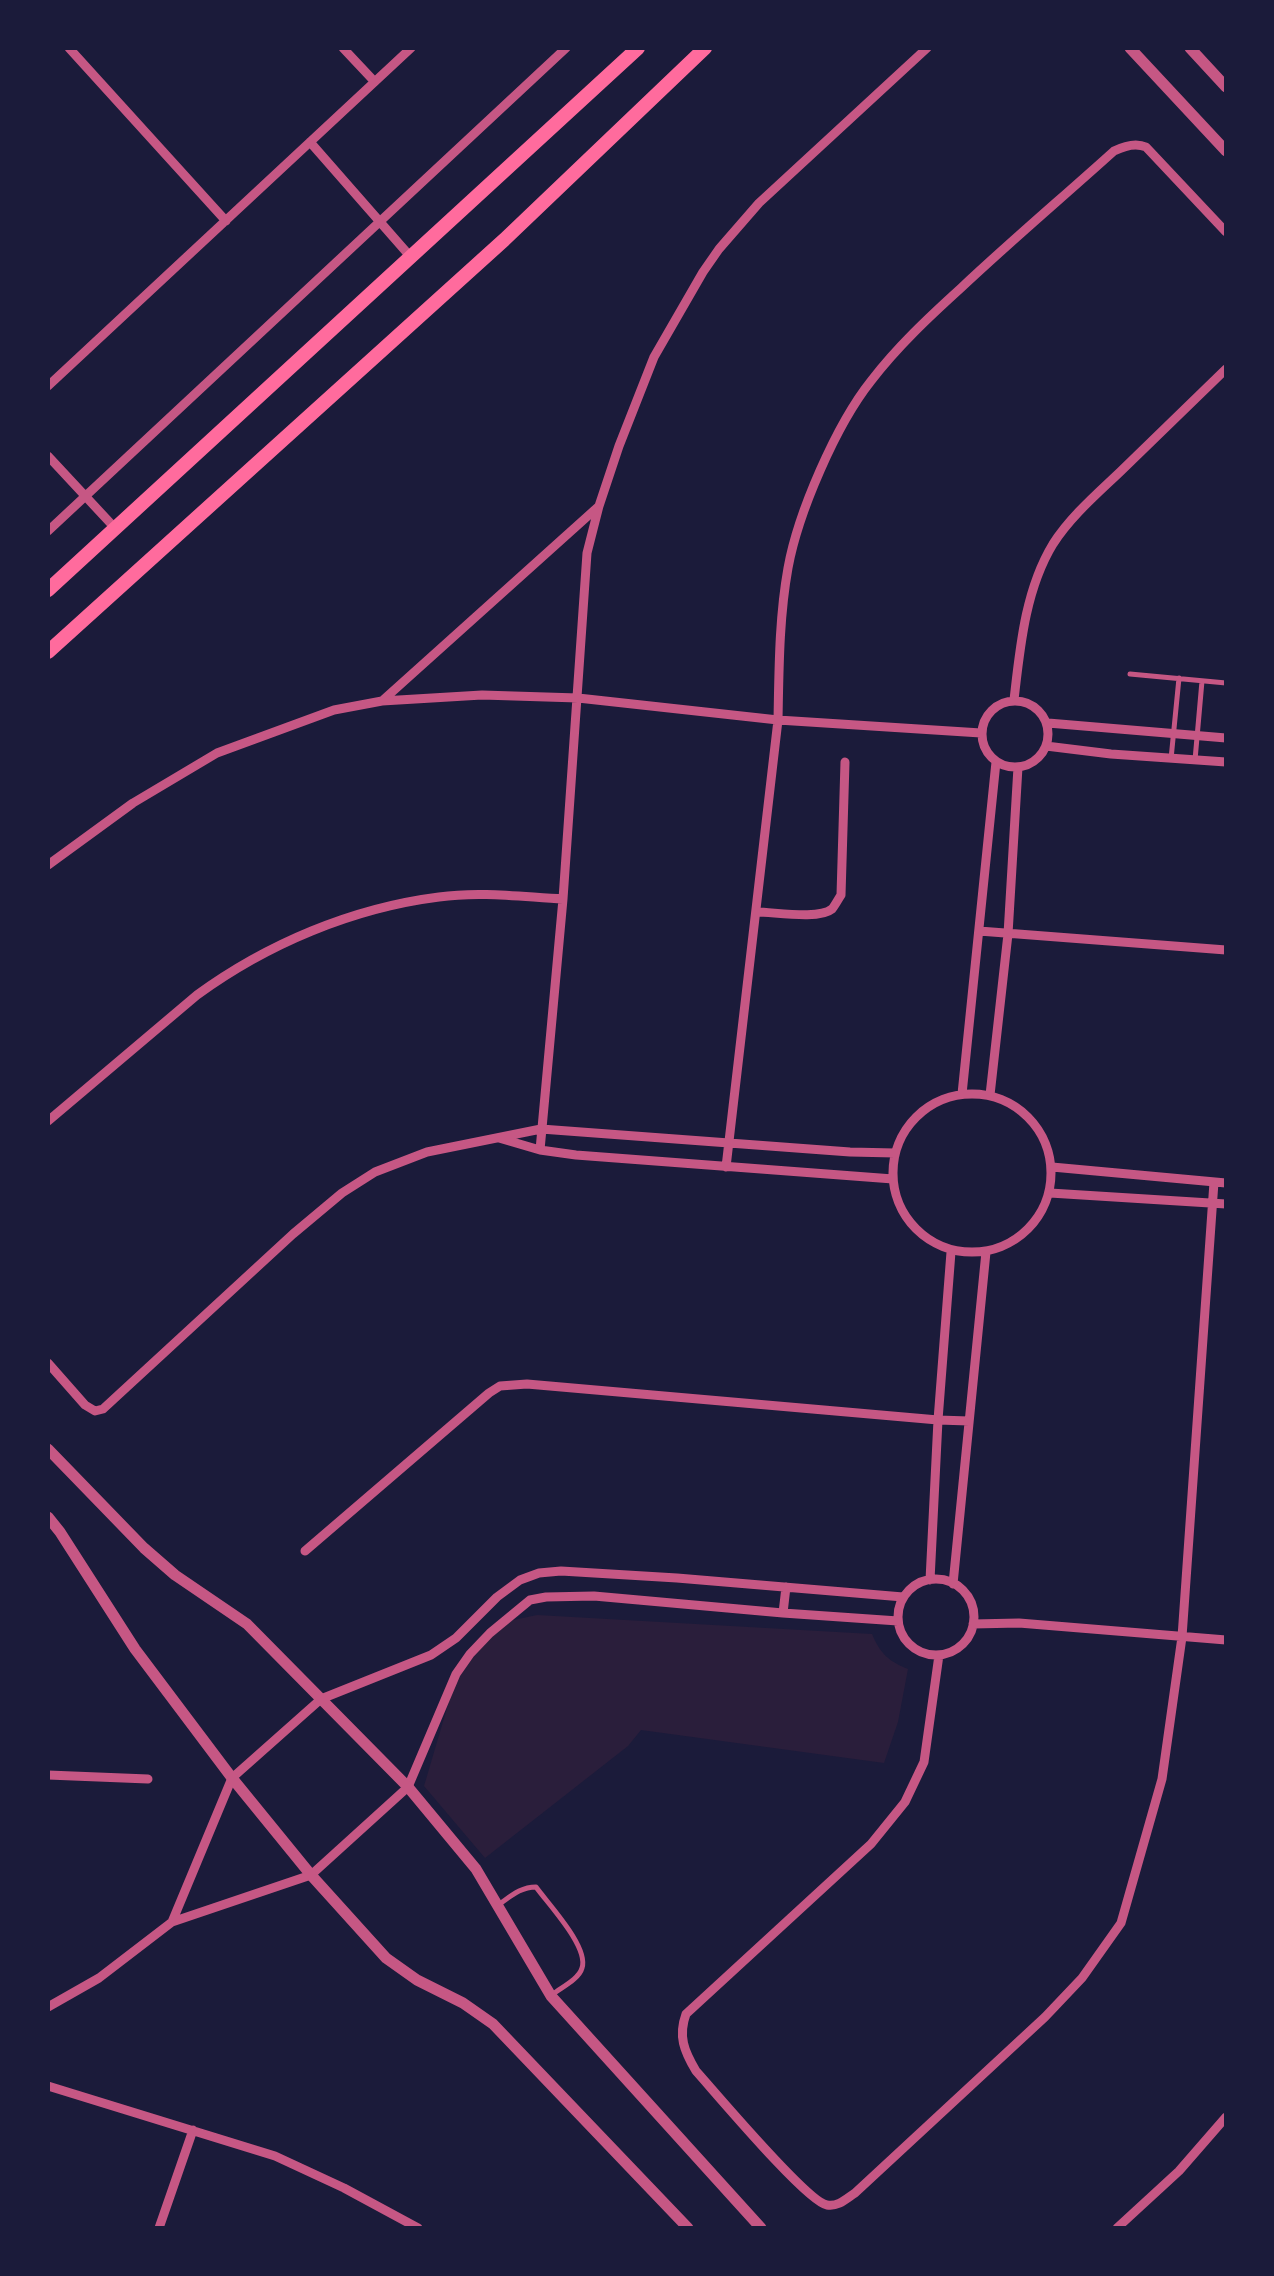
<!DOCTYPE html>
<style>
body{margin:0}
#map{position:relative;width:1274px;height:2276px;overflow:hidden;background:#1b1b3a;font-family:Mulish,sans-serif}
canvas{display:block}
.frame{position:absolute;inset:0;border:50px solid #1b1b3a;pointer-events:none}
</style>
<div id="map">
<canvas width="1274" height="2276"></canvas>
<div class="frame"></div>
</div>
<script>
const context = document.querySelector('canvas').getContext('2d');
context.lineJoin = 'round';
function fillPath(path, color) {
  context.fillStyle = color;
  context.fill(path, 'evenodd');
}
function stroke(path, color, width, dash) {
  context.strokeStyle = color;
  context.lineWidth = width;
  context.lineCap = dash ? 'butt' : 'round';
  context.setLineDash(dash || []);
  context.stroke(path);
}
fillPath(new Path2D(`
 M537,1615L872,1634C880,1653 888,1661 908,1669L898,1722L884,1763L641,1730L628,1746L485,1858L424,1786L450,1698L462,1666L504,1622Z`), '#2a1e3b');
stroke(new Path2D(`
 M1130,674L1226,683
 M1171,759L1179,678
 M1195,760L1202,681
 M498,1905C510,1897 520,1887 536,1887C549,1905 589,1947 582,1968C579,1979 562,1987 553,1994`), '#c65784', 5);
stroke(new Path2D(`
 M69,48L226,221
 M343,48L374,81
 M310,142L409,255
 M48,386L411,48
 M48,456L114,527
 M48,531L566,48
 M1014,700C1020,648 1025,590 1053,544C1071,516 1097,494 1121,471C1156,437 1191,403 1226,369
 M982 734a33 33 0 1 1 66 0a33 33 0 1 1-66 0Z
 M382,701L599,506
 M1048,723L1226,738
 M1046,746L1111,754L1226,762
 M48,865L133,803L217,753L334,710L382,701L482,695L578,698L778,720L981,733
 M757,912C774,912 819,920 832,909C834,907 839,898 841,895L845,762
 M979,931L1226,950
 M893 1173a79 79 0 1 1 158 0a79 79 0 1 1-158 0Z
 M962,1094L996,762
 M990,1095L1008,934L1018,767
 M48,1121L197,995C267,944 352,908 439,897C480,891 523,897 563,899
 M499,1138L540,1150L576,1155L893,1179
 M540,1150L563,899L587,553L599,506L619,446L654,357L703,272L719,249L759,203L927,48
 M726,1167L778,720C779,670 779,618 788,568C798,513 836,425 871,381C897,347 929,317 961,288C1011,241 1063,197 1114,151C1124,146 1135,142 1146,147L1226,232
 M1052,1167L1226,1183
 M1050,1193L1226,1204
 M48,1363L85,1405L95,1411L103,1409L293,1234L342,1193L375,1172L427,1152L541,1129L850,1152L895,1153
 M305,1551L489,1393L500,1386L527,1384L938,1420L969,1421
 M898 1617a38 38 0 1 1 76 0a38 38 0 1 1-76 0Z
 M930,1580L938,1420L951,1252
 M953,1584L986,1252
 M783,1613L786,1587
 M973,1624L1019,1623L1226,1640
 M939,1655L924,1762L905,1802L871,1844L686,2014C678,2036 684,2051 696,2071C715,2092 807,2202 827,2205C838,2207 846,2199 855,2193L1045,2017L1082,1978L1121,1923L1162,1779L1182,1637L1214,1182
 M48,1775L148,1779
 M172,1922L232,1778L321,1699L431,1655L456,1638L497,1597L520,1580L539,1573L561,1571L677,1578L903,1597
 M48,2007L99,1978L172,1922L311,1875L408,1787L456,1674L470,1654L490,1633L530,1600L546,1597L594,1596L783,1613L898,1621
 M48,2086L275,2156L344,2188L418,2228
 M159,2228L193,2130
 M1117,2228L1179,2171L1226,2117`), '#c65784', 9);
stroke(new Path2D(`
 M1130,48L1226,151
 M1190,48L1226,87
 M48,1449L144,1548L175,1575L247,1624L408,1787L476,1869L551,1996L761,2228
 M48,1517L60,1532L135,1649L232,1778L311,1875L386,1958L417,1980L463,2003L493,2024L688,2228`), '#c65784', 11);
stroke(new Path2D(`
 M48,590L638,48
 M48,652L504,240L705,48`), '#ff6b9d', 14);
</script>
